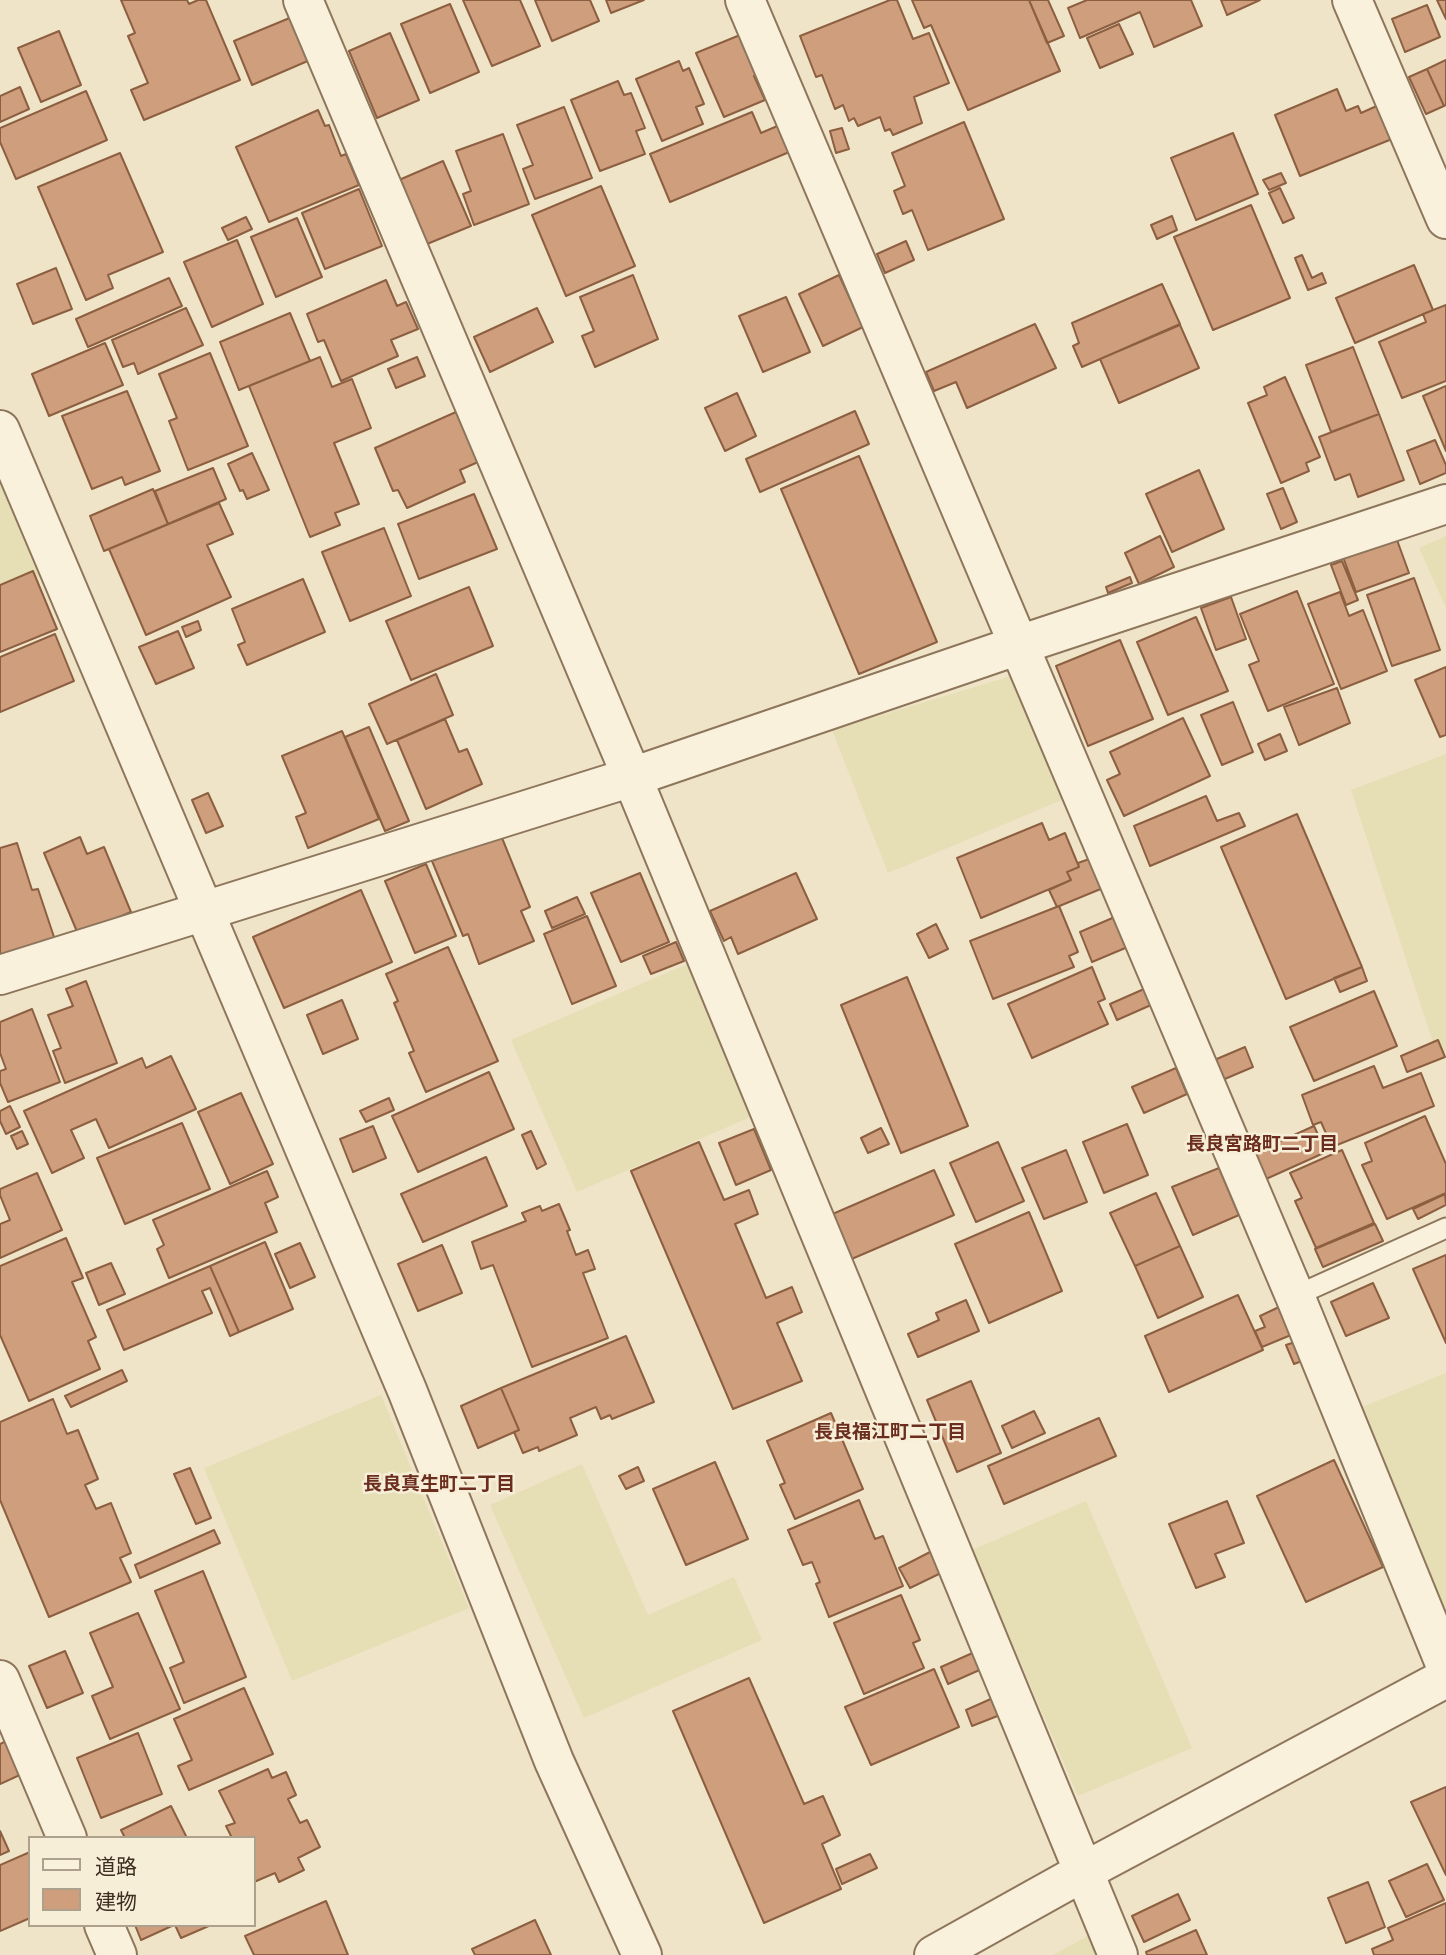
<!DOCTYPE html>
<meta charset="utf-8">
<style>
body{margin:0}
#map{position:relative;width:1446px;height:1955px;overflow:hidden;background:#f0e4c8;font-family:"Roboto Serif","Noto Sans JP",serif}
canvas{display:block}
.legend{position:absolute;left:28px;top:1836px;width:228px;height:91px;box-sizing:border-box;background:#f7eed8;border:2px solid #ada18e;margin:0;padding:9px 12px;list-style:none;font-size:21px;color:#3d2e20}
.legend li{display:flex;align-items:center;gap:14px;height:35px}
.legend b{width:35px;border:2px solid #ada18e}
</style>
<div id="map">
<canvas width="1446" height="1955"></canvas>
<ul class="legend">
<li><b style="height:9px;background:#faf1dc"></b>道路</li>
<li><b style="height:19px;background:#cf9f7d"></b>建物</li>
</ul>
</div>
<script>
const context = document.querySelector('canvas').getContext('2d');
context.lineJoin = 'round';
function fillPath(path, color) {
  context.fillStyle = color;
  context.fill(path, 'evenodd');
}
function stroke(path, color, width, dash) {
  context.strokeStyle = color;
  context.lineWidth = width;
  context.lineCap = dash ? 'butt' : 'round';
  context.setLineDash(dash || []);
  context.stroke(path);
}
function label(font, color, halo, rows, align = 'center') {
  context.font = font + ' "Roboto Serif","Noto Sans JP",serif';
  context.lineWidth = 5;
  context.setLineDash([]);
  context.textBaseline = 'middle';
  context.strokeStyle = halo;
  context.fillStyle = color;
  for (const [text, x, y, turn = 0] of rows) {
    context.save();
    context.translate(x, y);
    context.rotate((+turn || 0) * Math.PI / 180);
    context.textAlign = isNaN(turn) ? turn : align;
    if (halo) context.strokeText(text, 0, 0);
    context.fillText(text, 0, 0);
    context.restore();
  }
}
fillPath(new Path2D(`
 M0,482L40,576L0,591Z
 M1446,536V608L1419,548Z
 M1018,674L1069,797L888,873L832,730Z
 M1446,754V1051L1437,1055L1351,790Z
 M687,964L753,1116L577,1192L511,1040Z
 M1446,1373V1614L1360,1408Z
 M381,1395L469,1608L292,1681L204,1468Z
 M582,1464L648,1615L734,1577L762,1640L584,1718L490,1505Z
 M1086,1501L1192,1748L1078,1796L972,1550Z
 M1093,1933L1103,1955H1053Z`), '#e6deb5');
const building = new Path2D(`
 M121,0H187L189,4L198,0H206L240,80L144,120L131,90L148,83L128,36L135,33Z
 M463,0H520L540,46L492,66Z
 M535,0H590L599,21L552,41Z
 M606,0H644L611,13Z
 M890,0H897L913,39L929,33L949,83L914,97L922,123L893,135L890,129L885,131L880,117L858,126L854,118L849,121L843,105L835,109L822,75L816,77L800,36Z
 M912,0H1029L1060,71L968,110L931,25L924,28Z
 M1029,0H1048L1064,36L1047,43Z
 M1087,0H1191L1202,26L1154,47L1140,12L1080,38L1068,8Z
 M1221,0H1260L1227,15Z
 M1437,0H1446V19Z
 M450,4L479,72L430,93L401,24Z
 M1427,5L1440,37L1405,52L1392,19Z
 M292,17L310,60L252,85L234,41Z
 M1119,24L1133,54L1100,68L1087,38Z
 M59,31L81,85L41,102L18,48Z
 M390,33L419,100L377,118L349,51Z
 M740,35L764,72L754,76L765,100L724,117L696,53Z
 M1446,60V105L1444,106L1427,69Z
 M679,61L683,71L689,68L704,104L696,107L703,124L662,141L636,79Z
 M1427,69L1444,106L1426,114L1409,77Z
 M618,81L624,95L631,93L645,128L636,131L645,154L600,171L571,100Z
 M20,87L29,109L0,122V96Z
 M1337,89L1346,111L1358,106L1361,113L1379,105L1392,139L1300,176L1275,115Z
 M86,91L107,140L16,179L0,142V128Z
 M564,107L592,178L535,199L523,169L533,165L517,125Z
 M318,110L325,126L329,125L341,156L346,154L359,185L269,222L236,147Z
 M752,112L761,133L782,124L794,150L670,202L650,154Z
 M964,122L1004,219L928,250L912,210L903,214L894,191L905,186L892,153Z
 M842,128L849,149L836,153L830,131Z
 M1233,133L1258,194L1196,220L1171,158Z
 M503,134L529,204L474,225L463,194L471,191L456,151Z
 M120,153L163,252L108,275L113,288L86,300L38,187Z
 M443,161L471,226L427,244L399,180Z
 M1281,173L1286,183L1269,190L1263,180Z
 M601,186L635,266L566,296L532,215Z
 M1280,188L1294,218L1283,223L1269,193Z
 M359,189L382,246L325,269L302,213Z
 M1251,205L1290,298L1213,330L1174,237Z
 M1172,216L1177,230L1157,239L1151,225Z
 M246,217L252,229L228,240L222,228Z
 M297,218L322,277L276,297L251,237Z
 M237,240L263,304L212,327L184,262Z
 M906,241L914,260L885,273L877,254Z
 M1302,255L1312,278L1322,273L1326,283L1308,290L1295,258Z
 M1414,265L1433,310L1355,343L1336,298Z
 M56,268L72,309L33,324L17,284Z
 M633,275L658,339L595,367L582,336L594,331L580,297Z
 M839,275L863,327L823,346L799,294Z
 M169,278L182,306L88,347L76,319Z
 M386,280L397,306L406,302L418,329L391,340L398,356L341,381L324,340L318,342L307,314Z
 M1162,284L1180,324L1082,367L1073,346L1079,343L1072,323Z
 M786,297L810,352L763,372L739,316Z
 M1446,305V381L1402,398L1379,342L1426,322L1423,314Z
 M186,308L203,345L138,374L134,363L123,367L112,340Z
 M537,308L553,342L490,372L474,337Z
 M290,313L310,361L239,390L220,342Z
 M1035,324L1056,368L967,408L956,382L934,391L926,372Z
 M1180,325L1199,368L1119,403L1100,359Z
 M105,343L123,385L49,416L32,374Z
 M1353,347L1379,414L1331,432L1306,365Z
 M210,353L248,446L188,470L169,421L177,418L159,374Z
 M320,357L332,387L352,379L371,428L334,443L359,504L335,513L340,525L310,537L249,386Z
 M417,357L425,376L396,388L388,369Z
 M1285,377L1320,457L1306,463L1309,471L1281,483L1248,403L1267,395L1264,387Z
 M1446,386V451L1423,396Z
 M127,391L160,471L125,485L122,477L92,489L62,416Z
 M737,393L756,436L725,451L705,408Z
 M855,411L869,444L760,492L746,459Z
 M456,412L478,462L460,470L465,482L407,508L398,490L393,491L375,448Z
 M1379,414L1404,480L1358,497L1350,474L1335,480L1319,437Z
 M1435,440L1446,465V473L1420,484L1407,451Z
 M252,453L269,490L247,499L243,490L240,491L228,464Z
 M859,456L937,642L859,674L781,489Z
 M213,468L226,499L168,524L155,491Z
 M1199,470L1224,529L1172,552L1146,494Z
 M1283,488L1297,522L1281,529L1267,494Z
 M153,489L168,524L104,551L90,516Z
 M474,494L497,549L419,579L398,524Z
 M219,503L233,534L207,545L231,597L146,635L109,549Z
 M384,528L411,596L350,621L322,552Z
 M1160,536L1174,567L1139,584L1125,553Z
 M1397,540L1409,573L1356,592L1343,557Z
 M1342,561L1358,600L1346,605L1331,565Z
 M33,571L57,629L0,652V585Z
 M1130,577L1132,583L1108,593L1106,587Z
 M1414,578L1440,650L1392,666L1367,595Z
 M303,579L325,632L247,665L238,645L245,642L232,609Z
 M469,587L493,646L411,680L386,621Z
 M1297,591L1334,684L1268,711L1249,665L1259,661L1240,614Z
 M1340,592L1349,616L1363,610L1387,671L1341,689L1308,604Z
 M1231,597L1246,639L1216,650L1201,608Z
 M1196,617L1228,691L1168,715L1137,642Z
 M198,621L201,630L186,637L182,627Z
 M178,631L194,668L156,684L139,647Z
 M55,634L74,681L0,712V657Z
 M1120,640L1153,719L1088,746L1056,666Z
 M1446,667V735L1440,737L1415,680Z
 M436,674L453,715L387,744L369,704Z
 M1337,688L1350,723L1299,745L1284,707Z
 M1233,702L1253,752L1222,765L1201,715Z
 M1183,718L1210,776L1124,816L1107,780L1120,774L1110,752Z
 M445,719L459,752L467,749L482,784L426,809L397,740Z
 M369,727L409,821L385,831L345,737Z
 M342,731L379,819L308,848L296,817L306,813L282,756Z
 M1280,734L1287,751L1265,760L1258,744Z
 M208,793L223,826L206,833L192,800Z
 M1206,796L1217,821L1239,813L1245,826L1150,866L1134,826Z
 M1297,814L1362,967L1286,999L1221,847Z
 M1042,823L1049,840L1065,833L1079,867L1067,872L1071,880L981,918L957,858Z
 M500,833L530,907L521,911L534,941L479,964L468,934L463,936L432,861Z
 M80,837L87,854L104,847L131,912L78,934L44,853Z
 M17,843L32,890L38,889L55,940L0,957V848Z
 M1092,858L1103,888L1057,907L1049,890L1071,880L1067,872L1079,867L1078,863Z
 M426,864L456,936L415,953L385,881Z
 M640,873L669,942L621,962L591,893Z
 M796,873L817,919L738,954L731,937L724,941L710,911Z
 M361,890L392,962L284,1008L253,937Z
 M577,897L585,914L552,928L545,911Z
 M1059,906L1078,952L1069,956L1074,967L993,999L970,941Z
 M587,916L616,986L572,1004L544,934Z
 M1117,916L1130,946L1092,962L1080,932Z
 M936,924L948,949L929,958L917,934Z
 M676,942L684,961L651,974L643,956Z
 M448,947L498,1061L426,1092L409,1053L414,1051L394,1003L398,1001L386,974Z
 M1092,967L1105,999L1098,1002L1108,1024L1032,1058L1008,1004Z
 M1362,967L1367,981L1340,992L1334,978Z
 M907,977L968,1126L901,1153L841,1005Z
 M86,981L117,1063L65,1083L53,1051L61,1048L48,1015L73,1006L66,989Z
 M1144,989L1151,1005L1117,1020L1110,1004Z
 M1374,991L1397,1046L1314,1081L1290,1027Z
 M342,1000L358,1039L323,1054L307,1015Z
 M32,1009L60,1082L8,1102L0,1083V1071L6,1069L0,1053V1022Z
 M1438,1040L1445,1057L1407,1072L1401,1056Z
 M1245,1047L1253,1067L1220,1081L1212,1061Z
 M171,1056L196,1109L109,1148L96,1119L71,1130L84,1158L52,1173L24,1111L142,1058L146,1068Z
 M1374,1066L1383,1088L1421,1073L1434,1106L1332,1147L1321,1122L1313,1125L1302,1095Z
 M1176,1068L1187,1094L1144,1113L1132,1087Z
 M489,1072L514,1129L418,1172L392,1116Z
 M241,1093L273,1164L230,1184L198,1112Z
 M389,1098L394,1110L366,1122L360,1111Z
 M10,1106L20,1127L6,1134L0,1121V1111Z
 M1425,1116L1446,1164V1193L1387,1219L1362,1165L1372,1161L1365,1143Z
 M182,1123L210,1189L125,1224L97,1158Z
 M1127,1124L1148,1175L1104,1193L1083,1142Z
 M373,1126L386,1158L353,1172L340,1139Z
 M1314,1126L1326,1152L1266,1179L1254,1153Z
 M881,1128L889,1144L868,1153L861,1138Z
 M754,1129L771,1170L736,1185L719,1143Z
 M22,1131L28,1144L17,1149L11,1136Z
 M531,1131L546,1164L537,1169L522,1135Z
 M699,1142L724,1200L749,1190L758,1214L735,1224L766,1298L792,1287L802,1312L777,1323L802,1381L733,1409L631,1171Z
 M998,1142L1024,1201L976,1222L950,1163Z
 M1066,1150L1087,1202L1044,1219L1022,1168Z
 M1342,1150L1374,1223L1316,1248L1295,1201L1302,1198L1290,1173Z
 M486,1157L507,1206L423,1242L401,1194Z
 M1219,1168L1239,1215L1193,1235L1172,1187Z
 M934,1170L954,1215L847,1261L828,1216Z
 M267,1171L278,1197L265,1203L277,1232L169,1278L157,1249L164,1245L153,1220Z
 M37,1173L62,1230L0,1258V1224L10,1220L0,1195V1189Z
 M1156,1193L1180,1246L1135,1266L1110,1213Z
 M1445,1194L1446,1205L1418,1219L1413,1209Z
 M559,1204L570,1230L567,1231L576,1255L588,1250L595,1269L583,1273L608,1338L532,1367L493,1265L481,1269L472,1242L526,1221L522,1213L540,1206L542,1211Z
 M1029,1212L1062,1291L989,1323L955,1244Z
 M1375,1224L1383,1241L1323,1267L1315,1249Z
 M66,1238L83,1278L72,1282L96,1337L88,1341L100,1369L29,1401L0,1335V1266Z
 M265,1242L293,1309L239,1332L210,1266Z
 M300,1243L315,1277L290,1288L275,1254Z
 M442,1245L462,1293L418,1311L398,1264Z
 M1180,1246L1203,1297L1158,1318L1135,1266Z
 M1446,1255V1343L1413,1269Z
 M111,1263L125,1294L99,1305L86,1273Z
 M210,1266L239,1332L230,1336L210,1288L202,1291L212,1313L124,1350L107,1310Z
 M1373,1283L1389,1318L1346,1336L1331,1302Z
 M1238,1295L1263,1350L1169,1392L1145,1336Z
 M966,1300L979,1331L918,1357L908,1334L939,1320L936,1313Z
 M1279,1307L1291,1335L1262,1347L1255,1331L1265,1327L1260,1316Z
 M626,1336L654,1402L612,1419L610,1415L601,1419L596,1407L570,1418L577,1435L539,1451L538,1447L523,1453L514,1432L519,1430L501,1388Z
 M1295,1342L1302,1361L1294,1364L1286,1345Z
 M122,1370L127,1381L71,1407L65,1396Z
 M971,1381L1001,1453L957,1472L927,1400Z
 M501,1388L519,1430L478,1448L461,1406Z
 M53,1399L67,1434L78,1430L98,1479L85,1485L96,1509L111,1503L131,1553L120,1558L131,1582L49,1617L0,1500V1422Z
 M1034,1411L1045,1433L1012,1448L1002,1426Z
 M831,1413L863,1489L795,1519L780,1485L785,1483L767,1441Z
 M1099,1418L1116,1456L1004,1504L988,1466Z
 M1334,1460L1383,1567L1306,1602L1257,1496Z
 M715,1462L748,1539L686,1565L653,1489Z
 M638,1467L644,1481L626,1489L619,1476Z
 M190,1468L211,1518L196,1524L174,1474Z
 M859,1500L875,1539L883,1536L903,1586L829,1617L816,1584L820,1582L812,1562L803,1565L788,1530Z
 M1227,1501L1244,1543L1215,1554L1225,1577L1196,1588L1169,1524Z
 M214,1530L220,1543L140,1578L135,1565Z
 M932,1551L943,1572L910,1588L899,1568Z
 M203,1571L246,1677L184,1703L170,1668L184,1662L155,1591Z
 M901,1595L920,1640L913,1643L924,1668L864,1694L834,1623Z
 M138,1613L180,1709L110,1739L92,1696L113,1687L90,1633Z
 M65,1651L83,1693L47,1708L29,1666Z
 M977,1651L984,1668L948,1684L941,1667Z
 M934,1669L959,1727L871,1765L845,1707Z
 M749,1678L804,1804L823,1796L840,1835L822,1844L841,1889L764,1923L673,1711Z
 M244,1688L273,1754L189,1790L178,1766L192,1760L174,1719Z
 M993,1698L1000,1715L972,1726L966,1710Z
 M138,1733L162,1794L101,1818L77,1758Z
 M10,1739L24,1773L0,1784V1744Z
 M268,1769L272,1778L286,1772L296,1795L288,1799L300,1823L307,1820L320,1847L298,1858L304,1870L279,1882L275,1873L254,1882V1838H232L226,1826L235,1823L219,1791Z
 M1446,1787V1875L1411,1802Z
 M171,1806L187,1838H125L121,1830Z
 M0,1831L9,1851L0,1855Z
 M30,1852V1918L0,1931V1865Z
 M870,1854L877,1868L842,1884L836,1869Z
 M1427,1864L1444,1900L1406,1917L1389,1881Z
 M1368,1882L1385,1927L1346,1943L1328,1898Z
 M1178,1894L1190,1920L1144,1942L1132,1916Z
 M326,1901L348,1955H254L245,1936Z
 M1446,1903V1955H1374L1372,1949L1393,1940L1388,1928Z
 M535,1920L551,1955H475L472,1949Z
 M135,1925H174L141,1940Z
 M175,1925H211L181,1938Z
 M1196,1930L1207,1955H1147L1146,1952Z`);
fillPath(building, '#cf9f7d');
stroke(building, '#8d5f41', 2);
const service = new Path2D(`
 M1295,1296L1446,1228`);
const minor = new Path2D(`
 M303,0L632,777L1118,1955
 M745,0L1295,1296L1446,1666
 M1352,0L1446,219
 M0,975L632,777L1019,645L1446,504
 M0,1680L67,1838
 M104,1925L117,1955`);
const tertiary = new Path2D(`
 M0,430L407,1390L554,1761L642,1955
 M934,1955L1083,1872L1446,1678`);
stroke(service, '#8d765c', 23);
stroke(minor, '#8d765c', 42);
stroke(tertiary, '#8d765c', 42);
stroke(service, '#faf1dc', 19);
stroke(minor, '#faf1dc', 38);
stroke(tertiary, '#faf1dc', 38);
label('bold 19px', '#6b2e1e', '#f7eed8', [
 ["長良宮路町二丁目",1262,1144],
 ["長良福江町二丁目",890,1432],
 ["長良真生町二丁目",439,1484]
]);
</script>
